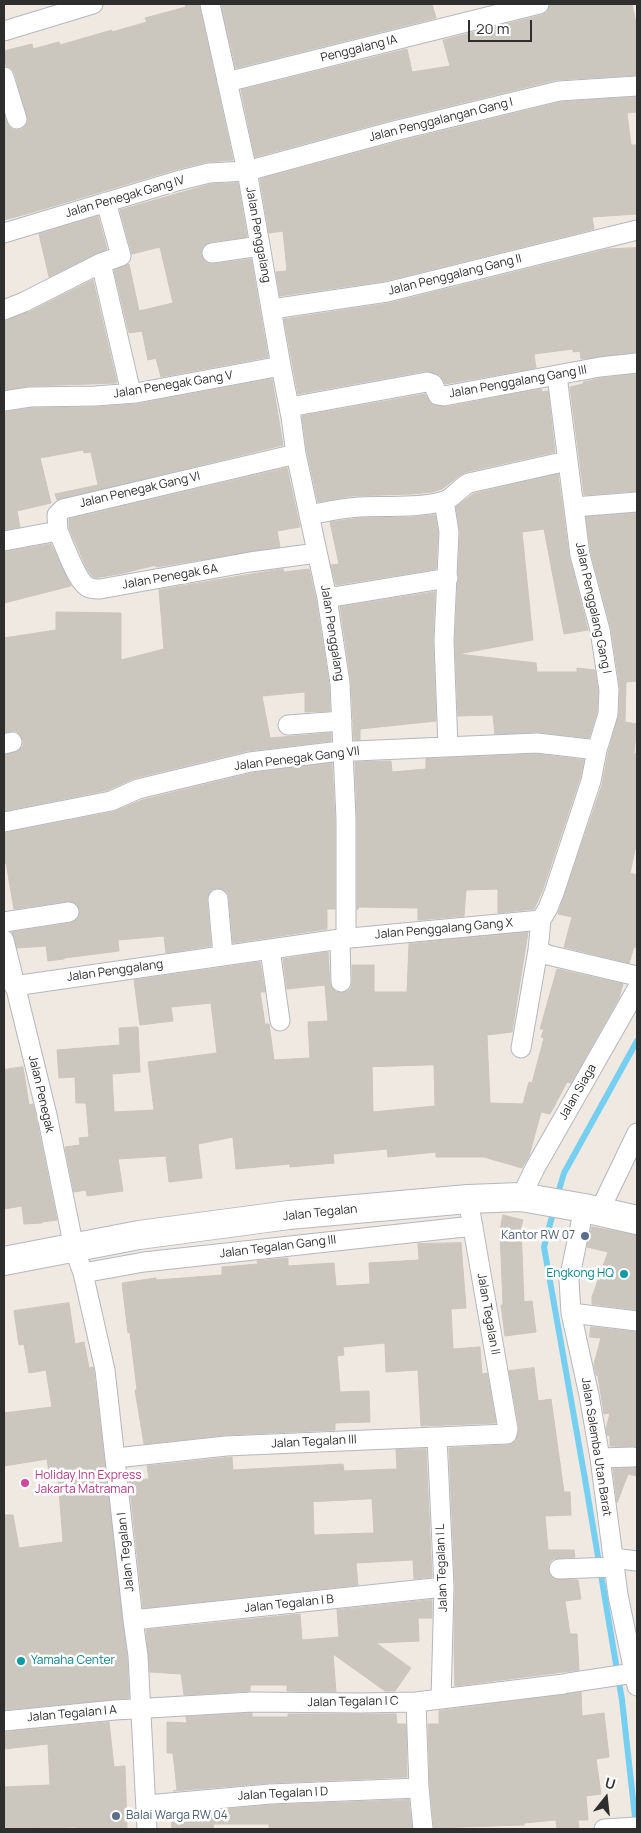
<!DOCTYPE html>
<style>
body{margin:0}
#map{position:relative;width:641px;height:1833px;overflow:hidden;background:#efe9e1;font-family:Manrope,sans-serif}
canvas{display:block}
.frame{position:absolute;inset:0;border:5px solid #2e2e2e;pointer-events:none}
.north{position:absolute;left:581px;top:1773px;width:50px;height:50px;-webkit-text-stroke:4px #fff;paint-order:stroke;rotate:16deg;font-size:14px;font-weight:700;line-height:20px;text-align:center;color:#2e2e2e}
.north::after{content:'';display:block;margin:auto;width:18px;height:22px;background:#2e2e2e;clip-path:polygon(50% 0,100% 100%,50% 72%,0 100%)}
.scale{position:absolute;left:468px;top:20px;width:64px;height:22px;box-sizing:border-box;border:2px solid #2e2e2e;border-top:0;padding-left:6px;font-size:15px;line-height:18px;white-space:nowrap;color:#2e2e2e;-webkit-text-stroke:4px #fff;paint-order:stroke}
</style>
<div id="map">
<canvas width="641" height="1833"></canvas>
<div class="frame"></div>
<div class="north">U</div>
<div class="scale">20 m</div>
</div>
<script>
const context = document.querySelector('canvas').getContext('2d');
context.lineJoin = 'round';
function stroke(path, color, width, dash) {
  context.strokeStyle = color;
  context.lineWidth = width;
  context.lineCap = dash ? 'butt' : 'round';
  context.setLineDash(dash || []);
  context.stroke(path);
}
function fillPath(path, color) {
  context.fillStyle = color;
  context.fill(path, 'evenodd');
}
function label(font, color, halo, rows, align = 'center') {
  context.font = font + ' Manrope,sans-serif';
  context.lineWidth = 5;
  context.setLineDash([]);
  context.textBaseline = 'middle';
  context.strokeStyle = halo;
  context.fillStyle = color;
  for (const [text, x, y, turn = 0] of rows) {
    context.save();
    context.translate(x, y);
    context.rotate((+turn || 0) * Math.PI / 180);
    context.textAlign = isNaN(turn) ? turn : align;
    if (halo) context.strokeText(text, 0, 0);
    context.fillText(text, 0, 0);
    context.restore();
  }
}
stroke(new Path2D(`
 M557,1197L564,1173L637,1041
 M554,1209L544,1247L585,1479L622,1700L636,1826`), '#75cff0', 6);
const building = new Path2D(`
 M185,4H199L233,160L206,162L174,170L30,213L4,220V114L9,127L14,130H20L25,127L28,121L15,74L11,68L6,66L4,51L32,44L33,49L59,42L60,45L112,30V32L147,22L145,18L186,7Z
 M221,4H432L436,18L236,68Z
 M557,4H632L637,28V75L556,80L391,120L255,157L241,90L407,49L412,72L450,66L443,40L542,15L547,12L550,5Z
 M637,97V112L627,113L631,145H637V214L592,217L594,229L385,281L280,296L276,272L287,271L283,231L269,233L260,179L397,142L561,102Z
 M238,183L247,237L210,242L202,248L201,255L207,263L213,264L251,259L268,357L161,377L156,358L148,360L142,331L129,333L114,270L129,264L139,311L173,303L160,247L132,254L120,210L211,184Z
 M98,216L107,249L49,277L39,234Z
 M637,248V352L581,359L580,351L573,352V349L534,354L536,368L445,384L440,375L425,371L298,394L284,319L390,303L608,249Z
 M93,280L117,383L30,386L4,390V321L29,312Z
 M637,374V491L584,495L570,387L583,384V382L602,378Z
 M272,379L283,445L57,500L55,494L98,485L91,452L84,453L83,450L40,458L51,503L17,511L20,527L4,530V412L31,408L95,407L137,404Z
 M541,389L542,392L548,391L555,452L466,472L459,476L442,489L432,492L412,494L352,496L318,502L307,452L302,416L425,394L432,404L446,407Z
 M287,468L300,527L277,531L280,547L156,567V565L124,573L95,578L93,577L87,569L69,528V519Z
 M558,474L569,556L588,630L564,634L544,529L522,532L533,640L458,654L536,663L537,672H577V668L595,670L598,691L597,712L589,738L538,732L495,734L493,715L458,716L455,641L460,532L456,507L473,494Z
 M637,513V681L626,682L625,722L637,724L634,753L637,754V841L630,873L637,875V948L634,947L629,963L564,947L572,917L558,914L602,785L608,753L619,714L620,688L611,628L591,553L586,517Z
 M435,515L438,533L436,569L336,585L331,565L339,564L330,522L360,518L414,517Z
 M51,544L71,586L4,603V552Z
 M283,569L284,572L309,569L316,600L329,684L330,711L305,712V692L262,696L270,738L331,733V741L247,751L135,778L108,790L4,811V755L19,750L23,746V740L20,735L16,731L4,732V638L56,630V612L121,613V660L164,649L159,590Z
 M435,592L433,641L436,721L360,729V740H354L351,681L340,607Z
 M537,754L584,760L580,778L543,889L534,909L498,913V889L466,890L464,916L418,920V908L359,907L357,910V819L355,762L391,761L392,772L426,769V759Z
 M332,763L335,819V909H327V929L233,943L229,898L227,892L217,888L211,890L207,900L211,946L166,953L164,936L118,940L119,951L64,958V959L48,961L46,946L17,948L12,932L71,923L79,917L80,911L77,905L68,901L14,909L6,863L4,864V833L113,812L142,800L252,773Z
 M528,932L512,1032L487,1035L490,1103L523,1104L529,1082L532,1083L544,1038L541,1037L544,1029H540L557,969L623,984L619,998L571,1083L567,1082L550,1114L541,1112L529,1156L522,1168L484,1157H436V1152L388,1157L387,1149L333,1154L334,1163L290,1167V1164L236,1169L233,1137L198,1144L202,1178L169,1182L166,1156L118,1159L123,1191L87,1196L86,1190L74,1192L65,1147L80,1145L79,1138L89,1137L86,1103H76L75,1077L59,1078L57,1050L120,1045L119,1028L138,1027L140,1072L112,1074L114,1112L154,1110L148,1062L217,1053L211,1003L171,1007L173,1021L140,1025L134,980L260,962L265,992H260L265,1024H269L274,1060L310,1058L308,1022L328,1021L325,985L287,989L283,959L328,952L330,983L332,988L336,992H346L351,988L352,982V965H374V992H407L409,944ZM434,1065L435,1106L373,1112L372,1067Z
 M23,1067L29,1105L33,1104L36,1117L57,1220L42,1222V1223L24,1224L22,1206L4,1209V1070Z
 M503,1215L523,1220L521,1227L524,1302L532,1301L536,1332L505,1336L501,1305H503L500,1232Z
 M592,1227L637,1235V1310L592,1304V1297L608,1252L587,1247Z
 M461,1243L466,1308L451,1309L453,1349L480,1347L482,1374L487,1373L496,1423L421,1426L418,1370L386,1372L385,1343L343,1347L344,1355L337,1356L340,1392L369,1391L370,1422L335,1423V1430L225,1435L144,1444L135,1390H137L130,1332L128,1333L122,1283L156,1278V1280L222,1275V1267L258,1264L257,1261L288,1258V1266L334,1263L336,1286L370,1284L369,1263L419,1260L418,1244Z
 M69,1303L75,1344L84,1342L89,1368L93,1367L94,1372L127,1657L129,1698L4,1710V1515H13L19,1548L63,1542L58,1477L50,1478L47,1459L4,1466V1413L52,1407L46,1370L29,1373L24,1344L19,1345L14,1311Z
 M591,1327L637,1332V1447L610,1446V1436L607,1435L606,1429L610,1413L604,1414L598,1376L596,1375L594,1364L601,1338L590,1337Z
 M534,1368L538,1401L551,1399L564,1492H570L571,1515L545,1516L548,1550H574L575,1557L553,1559L549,1563L548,1570L550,1575L554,1579L578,1580L581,1599L565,1601L570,1634H577L579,1670L455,1686L454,1649L455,1586L449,1448L507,1445L516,1441L519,1427L509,1371Z
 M426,1449L432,1577L414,1579L413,1560L356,1563L358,1585L143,1608L129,1480L149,1479L147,1466L232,1457L233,1470L343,1464L344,1471L397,1469L396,1450ZM372,1499L374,1533L314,1535L313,1502Z
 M637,1467V1476L628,1474L617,1503L613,1469Z
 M432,1600V1618H418L419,1641L376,1643L411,1668L395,1691H385L333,1654L336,1692L287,1691V1685H250V1691L184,1695L181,1674L150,1672L146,1630L300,1614L302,1640L339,1637L337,1610Z
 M581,1692L582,1716L604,1713L609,1757L596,1759L601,1794L586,1796L588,1820H578L579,1829H557L556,1820L524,1823V1825L434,1828L430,1787L428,1724H439V1711Z
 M252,1713V1717H288V1714H396L397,1724H406L407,1777L269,1783L173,1791L177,1790L173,1753H167V1722L187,1723L186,1717Z
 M109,1722L114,1767L125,1766L127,1829H76V1827L4,1829V1787L50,1785L48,1744L4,1749V1732Z
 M409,1800L412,1829H269V1824H213L214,1829H172L171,1814L271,1805Z`);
fillPath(building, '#cbc7bf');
stroke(building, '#cbc5ba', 1);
const street = new Path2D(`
 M210,4L247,171L281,366L291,417L296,454L327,598L340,683L346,819V938
 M4,31L93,4
 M4,77L17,119
 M227,82L539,4
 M106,202L121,256L101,263L131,393
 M4,233L177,181L209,173L247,171L394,131L559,91L637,86
 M212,253L260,246
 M272,309L387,292L637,230
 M4,310L24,302L101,263
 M4,401L30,397L95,396L136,393L281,366
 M290,407L427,382L433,384L438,395L444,396L600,367L637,363
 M444,501L449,532L444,641L448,747
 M574,507L637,502
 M309,515C325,512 342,508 359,507C384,506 420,508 444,501C454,498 460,487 469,483L567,461
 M58,531C64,544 75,576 85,585C89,589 95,589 100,589L250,562L317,553
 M4,541L58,531L57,515L63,509L296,454
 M327,598L448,578
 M288,725L342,721
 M4,744L12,742
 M4,822L111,801L138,789L250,762L332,752L537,743L597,750
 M218,899L223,955
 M4,922L69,912
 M340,939L341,982
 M4,940L47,1115L74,1248L83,1273L105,1370L133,1620L138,1656L147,1829
 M270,949L280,1021
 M538,950L548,955L637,976
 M14,986L340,939L541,920
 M521,1048L538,950L541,920L548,908L554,893L591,781L597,750L608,714L609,690L600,630L580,555L557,376
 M521,1197L535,1168L637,989
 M584,1208L569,1280L571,1313L589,1395L600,1458L618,1595L637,1686
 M599,1212L637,1133
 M83,1273L144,1262L473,1226
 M571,1313L637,1321
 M437,1437L444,1587L441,1699
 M116,1458L226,1446L507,1434L508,1429L468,1199
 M600,1458L633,1457
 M613,1558L637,1561
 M559,1569L614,1567
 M133,1620L444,1587
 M568,1683L634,1673
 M416,1702L419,1788L423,1829
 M4,1721L115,1710L252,1702L359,1703L416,1702L564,1684
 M147,1805L270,1794L419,1788
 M604,1829L637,1827`);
const secondary = new Path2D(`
 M4,1261L139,1235L289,1215L468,1199L521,1197L584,1208L637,1220`);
stroke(street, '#b4b7c1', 21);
stroke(secondary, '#b4b7c1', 30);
stroke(street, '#fff', 19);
stroke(secondary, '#fff', 28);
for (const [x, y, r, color] of [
 [585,1236,5,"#5c6f8a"],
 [624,1274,5,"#0f9aa8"],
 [25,1483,5,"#d1479c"],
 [21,1661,5,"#0f9aa8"],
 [116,1816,5,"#5c6f8a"]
]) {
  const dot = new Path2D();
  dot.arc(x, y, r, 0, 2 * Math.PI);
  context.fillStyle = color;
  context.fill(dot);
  stroke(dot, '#fff', 2);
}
label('12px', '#2e2e2e', '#fff', [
 ["Penggalang IA",359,49,-14],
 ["Jalan Penggalangan Gang I",441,120,-14],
 ["Jalan Penegak Gang IV",125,197,-16],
 ["Jalan Penggalang",258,235,80],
 ["Jalan Penggalang Gang II",455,275,-14],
 ["Jalan Penggalang Gang III",518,382,-10],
 ["Jalan Penegak Gang V",173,385,-9],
 ["Jalan Penegak Gang VI",140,490,-13],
 ["Jalan Penegak 6A",170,577,-10],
 ["Jalan Penggalang Gang I",593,608,78],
 ["Jalan Penggalang",332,633,81],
 ["Jalan Penegak Gang VII",297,759,-7],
 ["Jalan Penggalang Gang X",444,929,-5],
 ["Jalan Penggalang",115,971,-8],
 ["Jalan Siaga",578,1092,-60],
 ["Jalan Penegak",41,1094,77],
 ["Jalan Tegalan",320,1213,-6],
 ["Jalan Tegalan Gang III",278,1247,-7],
 ["Jalan Tegalan II",488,1314,80],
 ["Jalan Tegalan III",314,1442,-3],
 ["Jalan Salemba Utan Barat",596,1447,81],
 ["Jalan Tegalan I",126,1552,-96],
 ["Jalan Tegalan I L",442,1568,-92],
 ["Jalan Tegalan I B",289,1604,-6],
 ["Jalan Tegalan I C",353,1702,-1],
 ["Jalan Tegalan I A",72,1714,-5],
 ["Jalan Tegalan I D",283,1794,-3]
]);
label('12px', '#4e5e75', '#fff', [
 ["Kantor RW 07",575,1236],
 ["Balai Warga RW 04",126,1816,"left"]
], 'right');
label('12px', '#0d838f', '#fff', [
 ["Engkong HQ",614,1274],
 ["Yamaha Center",31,1661,"left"]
], 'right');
label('12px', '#b23c85', '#fff', [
 ["Holiday Inn Express",35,1476],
 ["Jakarta Matraman",35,1490]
], 'left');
</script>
